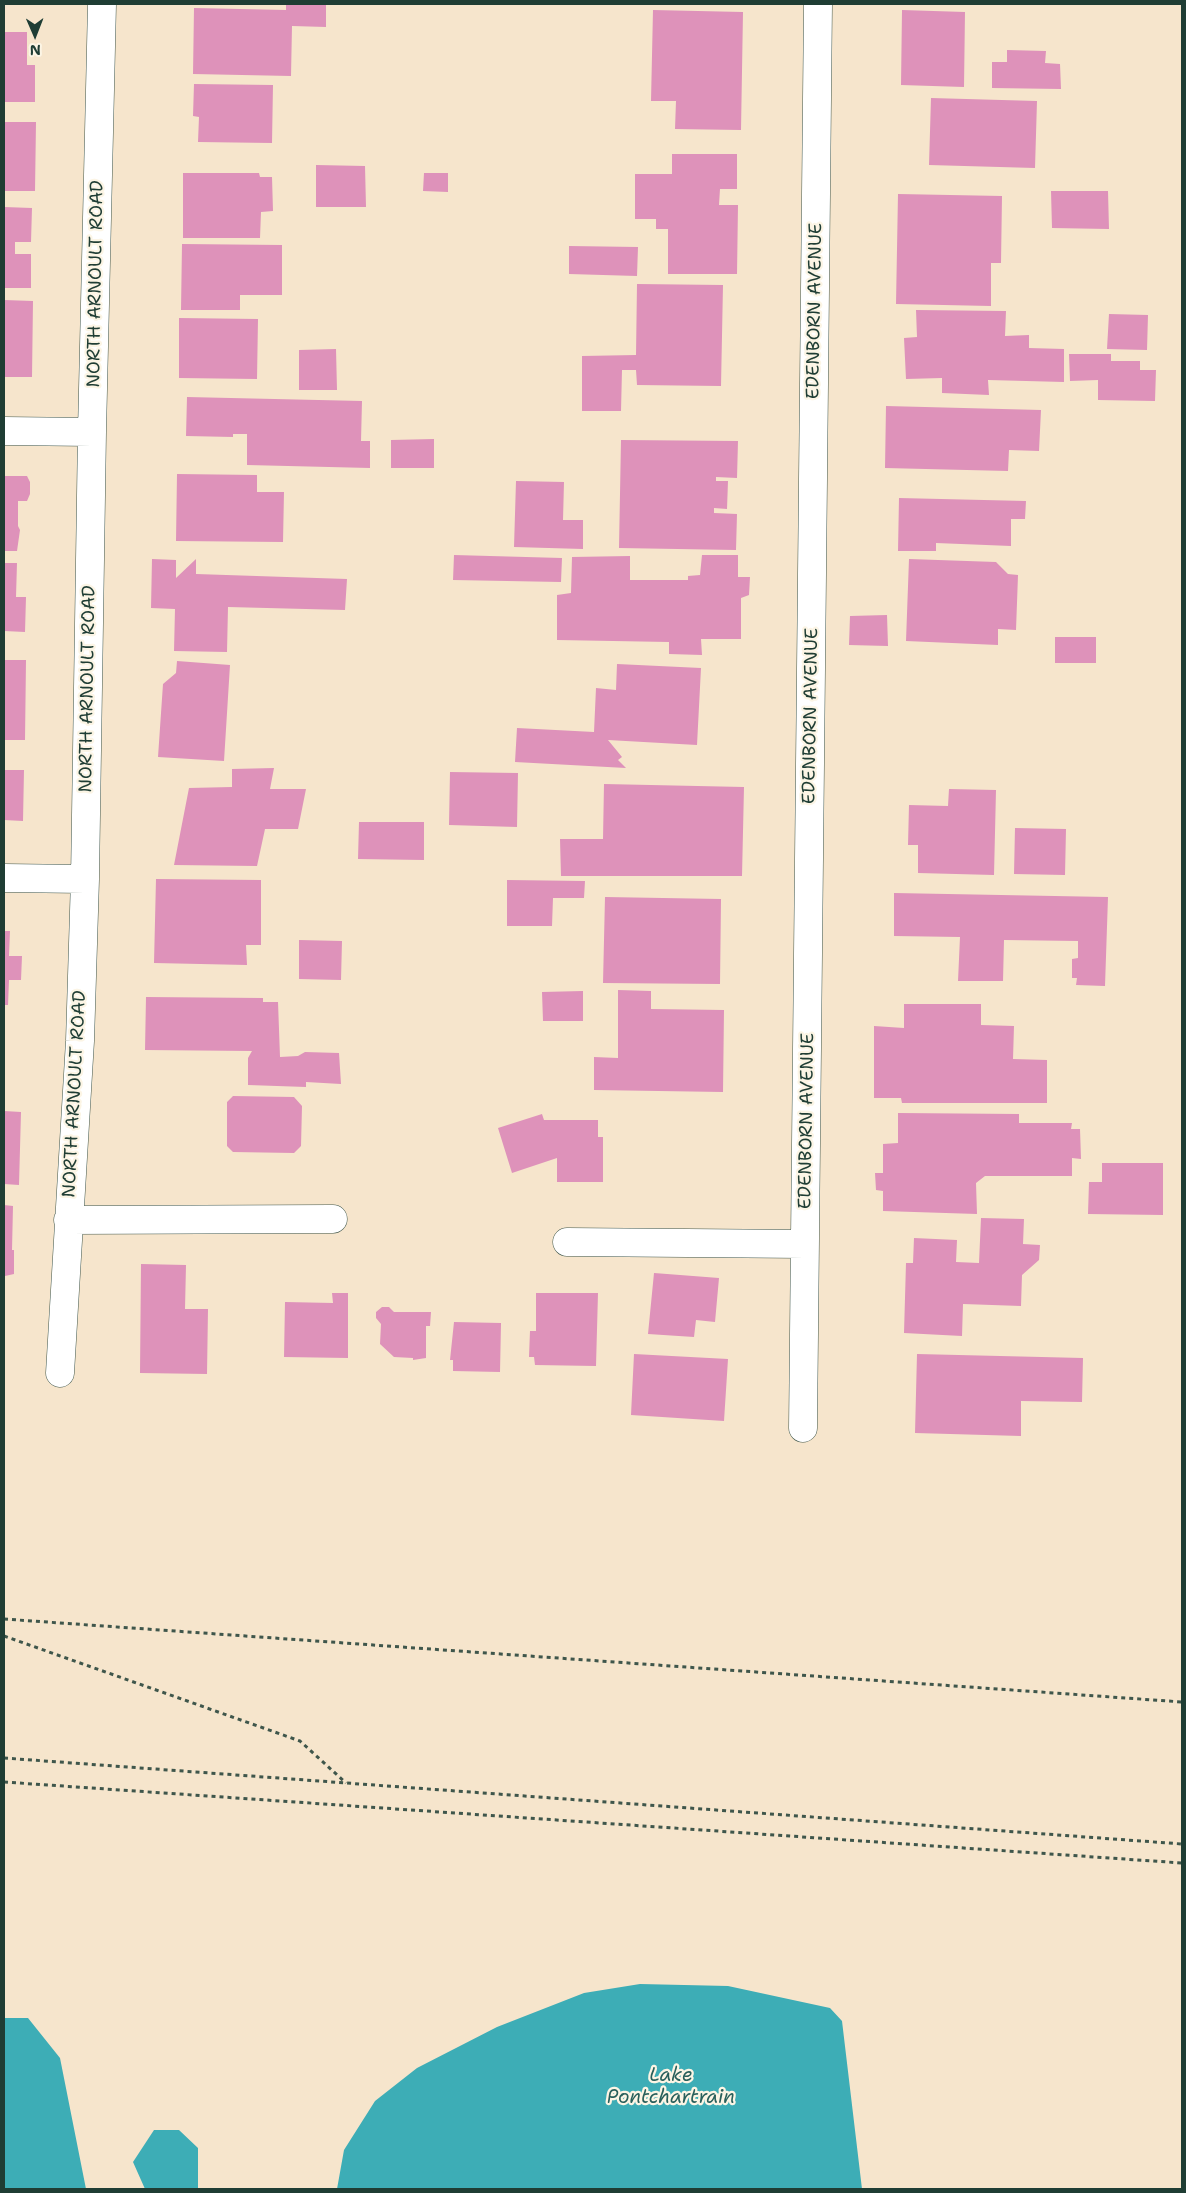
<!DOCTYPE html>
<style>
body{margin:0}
#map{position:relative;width:1186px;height:2193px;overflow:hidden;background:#f6e5cc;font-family:"Shantell Sans",sans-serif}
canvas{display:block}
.frame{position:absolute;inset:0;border:5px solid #1f3d34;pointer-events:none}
.north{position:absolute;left:10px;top:10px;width:50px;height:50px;-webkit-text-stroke:4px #fcf5e5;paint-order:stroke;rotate:179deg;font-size:14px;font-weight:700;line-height:20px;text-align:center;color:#1f3d34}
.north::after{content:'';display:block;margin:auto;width:18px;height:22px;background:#1f3d34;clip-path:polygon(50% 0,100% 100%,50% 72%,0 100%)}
</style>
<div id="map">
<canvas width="1186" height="2193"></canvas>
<div class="frame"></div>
<div class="north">N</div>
</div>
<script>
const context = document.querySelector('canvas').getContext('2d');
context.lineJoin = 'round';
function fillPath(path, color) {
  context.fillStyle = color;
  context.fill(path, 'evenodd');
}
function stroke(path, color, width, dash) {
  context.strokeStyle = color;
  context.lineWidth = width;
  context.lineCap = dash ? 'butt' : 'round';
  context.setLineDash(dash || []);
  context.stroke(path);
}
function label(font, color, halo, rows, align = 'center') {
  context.font = font + ' "Shantell Sans",sans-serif';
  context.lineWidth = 4.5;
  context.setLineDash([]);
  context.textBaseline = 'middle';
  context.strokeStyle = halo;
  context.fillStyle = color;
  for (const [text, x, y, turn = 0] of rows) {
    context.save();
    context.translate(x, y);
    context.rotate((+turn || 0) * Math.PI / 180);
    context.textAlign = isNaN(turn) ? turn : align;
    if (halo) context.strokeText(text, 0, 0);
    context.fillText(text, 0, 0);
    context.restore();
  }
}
fillPath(new Path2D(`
 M640,1984L728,1986L830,2008L842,2021L862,2189H337L344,2150L375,2101L417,2068L497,2027L584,1993Z
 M4,2018H28L60,2058L86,2189H4Z
 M154,2130H179L198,2148V2189H145L133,2162Z`), '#3dadb6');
fillPath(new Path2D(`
 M286,4H326V27L292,26L291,76L193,74L194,8L286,10Z
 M653,10L743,12L741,130L675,129L676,101H651Z
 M902,10L965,12L964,87L901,85Z
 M4,32H27V65H35V102H4Z
 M1007,50L1046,51L1045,63L1060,64L1061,89L992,88V62H1007Z
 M194,84L273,85L272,143L198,142L199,117L193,116Z
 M931,98L1037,101L1035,168L929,165Z
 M4,122H36L35,191H4Z
 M672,154H737V189H720L719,205H738L737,274H668V229H656V219H635V174H672Z
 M316,165L365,166L366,207H316Z
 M183,173H259L260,177H272L273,211L261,212L260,238H183Z
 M424,173H448V192L423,191Z
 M1051,191H1108L1109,229L1052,228Z
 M898,194L1002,196L1001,263H991V306L896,304Z
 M4,207L32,208L31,242H15V254H31V288H4Z
 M182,244L282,245V295H240V310H181Z
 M569,246L638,247L637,276L569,274Z
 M637,284L723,285L721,386L637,385L636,370H622L621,411H582V356L636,355Z
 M4,300L33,301L32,377H4Z
 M916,310L1006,311L1005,336L1029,335V348L1064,349V382L988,380L989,395L942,393V378L906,379L904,338L917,337Z
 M1109,314L1148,315L1147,350L1107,349Z
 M179,318L258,319L257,379L179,378Z
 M336,349L337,390H299V350Z
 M1069,354H1111V361H1140V370H1156L1155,401L1098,400V380L1070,381Z
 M187,397L362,401L361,441H370V468L247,465V434H233V437L186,436Z
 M886,406L1041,410L1039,451L1009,450L1008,471L885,468Z
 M434,439V468H391V440Z
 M621,440L738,441L737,478L716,477V481H728L727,509L714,508V513L737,514L736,550L619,548Z
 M177,474L257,475V492H284L283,542L176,541Z
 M4,476H27L30,482V494L27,501H18V526L20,530L17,551H4Z
 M516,481L564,482L563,520H583V549L514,547Z
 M899,498L1026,501L1025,519H1011V546L936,543V551H898Z
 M454,555L562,558L561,582L453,580Z
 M702,555H738V577H750L749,595L741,598V639H701L702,655L669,654V642L557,640V595L571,593L572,557L630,556V580H688V576L700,575Z
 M152,559L176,560V578L196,559V574L347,579L345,610L228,607L227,652L174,651L175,609L151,608Z
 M909,559L996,562L1008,574L1018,575L1016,630L998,629V645L906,641Z
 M4,563H17L16,597H26L25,632L4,631Z
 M887,615L888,646L849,645L850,616Z
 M1055,637H1096V663H1055Z
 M4,660H26L25,740H4Z
 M177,661L230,665L224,761L158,757L163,684L176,673Z
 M617,664L701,668L697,745L608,740L622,757L618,760L626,768L515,762L517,728L594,732L596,688L616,690Z
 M274,768L270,789H306L298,829H265L257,866L174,865L189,788L232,787V769Z
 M4,770H24L23,821L4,820Z
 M450,772L518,773L517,827L449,825Z
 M604,784L744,787L742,876H561L560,839H603Z
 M949,789L996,790L994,875L918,873V845H908L909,805L948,806Z
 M359,822H424V860L358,859Z
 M1015,828L1066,829L1065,875L1014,874Z
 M156,879L261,880V945H246L247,965L154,963Z
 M507,880L585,881L584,898H553L552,926H507Z
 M894,893L1108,897L1105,986L1076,985L1077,978H1072V959L1078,958V941L1004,940L1003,981H958L960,937L894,936Z
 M605,897L721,899L720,984L603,983Z
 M4,931H10L9,956H22L21,980H9L8,1005H4Z
 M299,940L342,941L341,980L299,979Z
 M618,990L651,991V1009L724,1010L723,1092L594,1090V1057L618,1058Z
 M583,991V1021H543L542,992Z
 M146,997L263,998V1002H278L280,1057L298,1056L305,1052L339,1053L341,1084L306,1082V1087L248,1085V1058L252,1051L145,1050Z
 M904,1004H981V1025L1014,1026L1013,1059L1047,1060V1103H902L901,1098H874V1026L904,1028Z
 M233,1096L294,1097L302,1106L301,1146L294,1153L233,1152L227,1146V1102Z
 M4,1111L21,1112L19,1185L4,1184Z
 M898,1113L1019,1114V1123H1072L1071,1129H1080L1081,1159L1072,1158V1176H985L976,1183L977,1214L883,1211V1191L876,1190L875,1173H883V1144L898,1143Z
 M542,1114L544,1120H598V1137H603V1182H557V1158L512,1173L498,1128Z
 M1102,1163H1163V1215L1088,1214L1089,1182H1102Z
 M4,1205L13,1206L12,1250H14V1274L5,1276Z
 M981,1218L1024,1219L1023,1244L1040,1245L1039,1260L1022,1275L1021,1306L963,1304L962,1336L904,1333L906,1263H913L914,1238L957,1240L956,1262L979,1263Z
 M141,1264L186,1265L185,1309H208L207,1374L140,1373Z
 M654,1273L719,1278L715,1322L696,1320L694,1337L648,1334Z
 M332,1293H348V1358L284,1357L285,1302L333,1303Z
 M536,1293H598L596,1366L535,1365L534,1357H529L530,1331H536Z
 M382,1307H389L394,1312H431L430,1326H426V1358L413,1360V1358L394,1357L380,1344L381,1324L376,1318V1312Z
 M454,1322L501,1323L500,1372L453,1371V1360H450Z
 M634,1354L728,1359L724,1421L631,1415Z
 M917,1354L1083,1358L1082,1402L1021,1401V1436L915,1433Z`), '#de92ba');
const minor = new Path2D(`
 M4,431L92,432
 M4,878L85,879
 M68,1220L333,1219
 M567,1242L805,1244
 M60,1373L80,1041L85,879L92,432L102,4
 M803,1428L818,4`);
stroke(minor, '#3f564b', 29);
stroke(new Path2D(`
 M4,1619L1182,1702
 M4,1636L300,1741L346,1783
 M4,1758L1182,1844
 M4,1782L1182,1863`), '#3f564b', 3, [4, 4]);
stroke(minor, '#fff', 28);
label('18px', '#1f3d34', '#fcf5e5', [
 ["NORTH ARNOULT ROAD",96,284,-89],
 ["EDENBORN AVENUE",815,311,-89],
 ["NORTH ARNOULT ROAD",88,689,-89],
 ["EDENBORN AVENUE",811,716,-89],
 ["NORTH ARNOULT ROAD",75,1094,-87],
 ["EDENBORN AVENUE",807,1121,-89]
]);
label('italic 19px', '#285f5b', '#fcf5e5', [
 ["Lake",671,2076],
 ["Pontchartrain",671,2098]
]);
</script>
